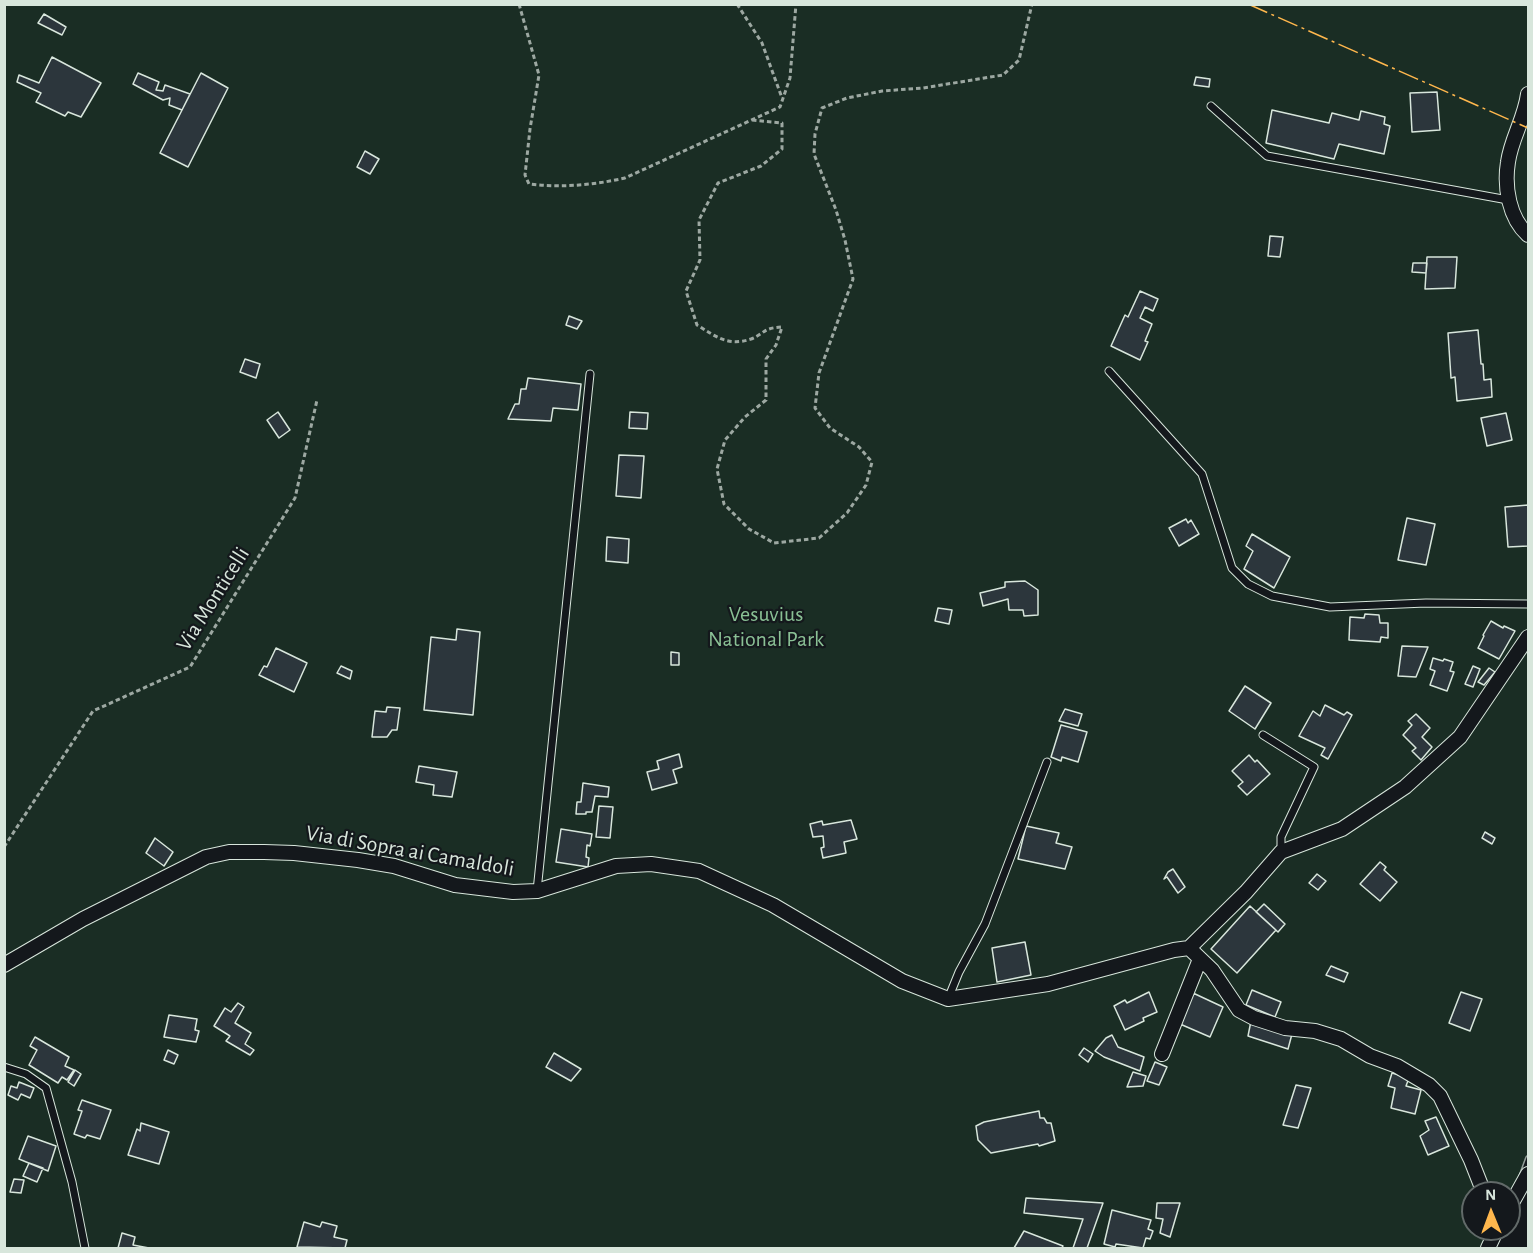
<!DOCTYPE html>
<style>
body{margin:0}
#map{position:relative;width:1533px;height:1253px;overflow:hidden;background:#14181c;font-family:"Alegreya Sans",sans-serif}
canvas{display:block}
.frame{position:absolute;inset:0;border:6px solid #d8e6dc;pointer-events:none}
.north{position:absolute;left:1461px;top:1181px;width:60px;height:60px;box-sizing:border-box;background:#14181c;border:2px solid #626a69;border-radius:50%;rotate:359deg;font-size:16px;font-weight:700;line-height:24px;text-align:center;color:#d8e6dc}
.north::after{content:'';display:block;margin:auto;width:21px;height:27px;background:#ffb74d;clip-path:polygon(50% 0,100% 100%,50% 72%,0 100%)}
</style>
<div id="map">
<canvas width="1533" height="1253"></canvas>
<div class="frame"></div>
<div class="north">N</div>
</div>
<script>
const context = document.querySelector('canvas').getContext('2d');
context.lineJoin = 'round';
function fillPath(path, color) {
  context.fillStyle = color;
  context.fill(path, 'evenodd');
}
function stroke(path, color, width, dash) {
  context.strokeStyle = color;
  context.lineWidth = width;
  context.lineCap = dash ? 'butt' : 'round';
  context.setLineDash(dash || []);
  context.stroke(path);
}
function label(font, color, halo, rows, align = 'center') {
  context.font = font + ' "Alegreya Sans",sans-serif';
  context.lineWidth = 4.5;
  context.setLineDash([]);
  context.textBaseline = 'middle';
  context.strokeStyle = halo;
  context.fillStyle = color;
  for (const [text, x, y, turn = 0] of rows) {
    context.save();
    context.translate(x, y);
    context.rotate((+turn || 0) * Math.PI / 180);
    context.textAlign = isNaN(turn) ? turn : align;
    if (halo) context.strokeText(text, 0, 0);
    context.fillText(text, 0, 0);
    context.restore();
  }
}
const green = new Path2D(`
 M5,5H1528V1155L1526,1157L1509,1203V1193H1473V1229H1501L1494,1248H5Z`);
fillPath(green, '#1a2d24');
stroke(green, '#939e99', 1.5);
const building = new Path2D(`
 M44,14L66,27L62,35L38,23Z
 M52,57L101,83L81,117L68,112L65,116L36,102L41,93L17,82L19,75L39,83Z
 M138,73L159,82L156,90L163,91L165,85L190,94L182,110L169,105L170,98L163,100L133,84Z
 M201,73L228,88L188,167L160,153Z
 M1196,77L1210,79L1209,87L1194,85Z
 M1437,92L1440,130L1412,132L1410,93Z
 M1272,110L1329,123L1332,113L1359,120L1361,111L1385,117L1384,124L1390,126L1384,154L1339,144L1334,159L1266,143Z
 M365,151L379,159L370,174L357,167Z
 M1270,236L1283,237L1280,257L1268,256Z
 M1427,257H1457L1455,288L1425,289Z
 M1413,263H1427L1426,273L1412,272Z
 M1140,291L1158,299L1153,311L1145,307L1140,318L1152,324L1145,341L1148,342L1140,360L1111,346L1125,315L1128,317Z
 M569,316L582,321L577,329L566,325Z
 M1478,330L1481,364H1483L1484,380L1491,379L1492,397L1457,401L1455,377L1451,378L1448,333Z
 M245,359L260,364L256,378L240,372Z
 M528,378L581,384L578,410L553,408L551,421L508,419L515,404H519L521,389H526Z
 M278,412L290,430L279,438L267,420Z
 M630,412L648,413L647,429L629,428Z
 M1506,413L1512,440L1487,446L1481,418Z
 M619,455L644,456L641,498L616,496Z
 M1528,505V546L1508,547L1505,507Z
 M1407,518L1435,524L1426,565L1398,560Z
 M1186,519L1188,523L1191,520L1199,534L1179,546L1169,528Z
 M1252,534L1290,557L1274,588L1244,569L1253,551L1246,546Z
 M607,537L629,539L628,563L606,561Z
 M1025,581L1038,590V615L1024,616L1023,610H1009L1008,599L983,606L980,593L1005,587V582Z
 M938,608L952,610L949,624L935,621Z
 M1365,614L1379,615L1380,623H1388V638L1381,637L1380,642L1349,640L1350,617L1364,618Z
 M1491,621L1503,628L1504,626L1515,631L1499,659L1478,648L1484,636L1483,635Z
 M457,629L480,632L473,715L424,710L431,637L456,640Z
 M1402,646L1428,647L1416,677L1398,676Z
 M276,648L307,663L294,692L259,675L264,666L267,667Z
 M671,652L679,653V665H671Z
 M1433,658L1443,661L1444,659L1453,662L1450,671L1454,672L1447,691L1430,685L1435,671L1430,669Z
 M341,666L352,671L350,679L337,673Z
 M1473,666L1480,669L1473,687L1465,684Z
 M1489,668L1495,672L1484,685L1478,682Z
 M1245,686L1271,703L1255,729L1229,711Z
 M1325,705L1344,715L1347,712L1352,715L1328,759L1321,755L1325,748L1299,736L1313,711L1320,716Z
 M387,707L400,708L397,730H392L387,737H372L375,711L386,712Z
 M1065,709L1082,714L1078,726L1059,721Z
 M1416,714L1430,728L1422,737L1432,747L1421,760L1412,751L1416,748L1403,735L1412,725L1408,721Z
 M1061,725L1087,732L1078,762L1062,757L1061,761L1051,757Z
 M679,754L682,767L673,770L677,783L652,790L647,772L659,769L657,761Z
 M1249,755L1255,762L1257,760L1270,774L1247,795L1238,786L1243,782L1232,771Z
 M419,766L457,772L452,797L433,795L434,785L416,782Z
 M583,783L609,787L608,797L595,796L592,812H586V814H576L577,802H581Z
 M599,806L613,807L610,838L596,837Z
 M851,820L857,839L844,842L846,853L823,858L821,848L824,847L823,836L813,837L810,824L822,821L823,825Z
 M1026,826L1059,833L1056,843L1072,847L1065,869L1018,859Z
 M561,829L592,834L590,846L587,845L586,857L589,858L588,867L556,862Z
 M1485,832L1495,838L1492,844L1482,838Z
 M155,838L173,852L164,866L146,853Z
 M1380,862L1386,867L1384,870L1397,882L1380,901L1360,884Z
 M1173,869L1185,887L1178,893L1167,877L1164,879L1168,872Z
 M1317,874L1326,881L1318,890L1309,883Z
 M1264,904L1285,924L1278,932L1256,912Z
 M1250,906L1276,930L1237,973L1211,949Z
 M1025,942L1031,975L997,982L992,948Z
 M1331,966L1348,973L1344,982L1326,975Z
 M1252,990L1281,1002L1275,1017L1246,1005Z
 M1149,992L1157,1012L1143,1018L1144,1021L1125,1030L1114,1006L1125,1000L1127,1003Z
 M1461,992L1482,999L1470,1031L1449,1023Z
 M1193,993L1223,1007L1210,1037L1180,1024Z
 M238,1003L244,1007L235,1023L251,1033L245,1044L254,1050L250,1055L226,1041L230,1036L214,1026L225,1008L231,1012Z
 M169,1015L197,1019L195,1030L199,1031L196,1042L164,1037Z
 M1251,1021L1292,1034L1288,1049L1248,1036Z
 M1112,1035L1118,1047L1144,1057L1140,1071L1104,1057L1095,1051L1106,1038Z
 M35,1037L69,1057L65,1066L74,1070L67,1080L62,1077L58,1083L29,1065L37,1050L30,1046Z
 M1084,1048L1093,1054L1088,1062L1079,1055Z
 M168,1050L178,1055L174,1064L164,1060Z
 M554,1053L581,1069L571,1081L546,1067Z
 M1155,1062L1167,1067L1159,1085L1147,1081Z
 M75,1070L81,1074L74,1086L68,1082Z
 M1133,1072L1146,1076L1143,1086L1127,1087Z
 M1392,1073L1409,1078L1406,1086L1421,1090L1415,1114L1391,1108L1395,1088L1388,1086Z
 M19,1082L34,1088L30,1098L21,1094L18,1100L8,1095L11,1086L17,1088Z
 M1296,1085L1311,1088L1298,1128L1283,1125Z
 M82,1100L111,1110L100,1139L87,1135L85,1138L74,1134L82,1111L78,1110Z
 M1039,1111L1040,1118H1044L1047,1123H1051L1055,1141L1039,1146L1038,1144L991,1153L978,1140L976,1126L984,1122Z
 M1436,1117L1449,1146L1428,1155L1420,1136L1429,1130L1425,1121Z
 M141,1123L169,1132L159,1164L128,1155L137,1129L140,1131Z
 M28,1136L56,1146L48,1171L19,1159Z
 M29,1163L43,1168L37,1182L23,1176Z
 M14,1179L24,1180L21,1193L10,1192Z
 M1026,1198L1103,1203L1087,1248H1073L1083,1219L1024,1213Z
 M1157,1203H1180L1170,1237L1160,1233L1163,1219L1156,1218Z
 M1112,1210L1151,1220L1148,1229L1153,1231L1150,1239L1146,1238L1143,1248L1116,1244L1115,1247L1104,1244Z
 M304,1222L320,1227L322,1222L337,1226L334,1237L347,1240L345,1248L297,1247Z
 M1024,1231L1063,1246L1062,1248H1014Z
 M122,1233L135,1237L133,1245L149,1248H118Z`);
fillPath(building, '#2c363c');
stroke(building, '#d8e6dc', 1.5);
const service = new Path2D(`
 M1211,106L1267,156L1508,200
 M1109,371L1202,474L1232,568L1248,584L1272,596L1330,607L1426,603L1528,604
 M1263,735L1314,767L1281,837V852
 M537,891L590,374
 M948,999L959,972L985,924L1047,762
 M4,1067L26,1074L46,1088L72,1182L85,1248`);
const minor = new Path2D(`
 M1528,94C1525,118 1511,139 1508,162C1504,187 1509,218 1528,235
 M1189,948L1246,892L1281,852L1342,829L1405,787L1460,737L1528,637
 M4,965L83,919L206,857L229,852H264L294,853L358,860L394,866L455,885L513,892L537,891L616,866L651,864L699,871L773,905L902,981L948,999L1048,984L1174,950L1189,948L1212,970L1239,1010L1254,1018L1285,1028L1315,1031L1341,1039L1370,1056L1397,1066L1429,1085L1440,1096L1471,1160L1484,1193
 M1162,1054L1200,959
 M1509,1208L1528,1174
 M1488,1248L1497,1229`);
stroke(service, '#d8e6dc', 9);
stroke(minor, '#d8e6dc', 16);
stroke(new Path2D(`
 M519,4L539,75L530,129L525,175L529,184C561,188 594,185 625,178L780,107L790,78L796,4
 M737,4L762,43L782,98
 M752,120L782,123V149L761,166L718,183L699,220L700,260L686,291L697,325C715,336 728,347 751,339C766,333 762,328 782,327L776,345L766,359V400L745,417L725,440L717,469L724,504L749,529L774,543L819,538L847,513L866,485L872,462L859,447L830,428L815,408L819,373L853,279L845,240L836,210L814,154L815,134L822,108L847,98L882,91L923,88L1003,75L1019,60L1032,4
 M4,847L93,711L190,667L295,498L317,400`), '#9da8a2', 3, [4.5, 3]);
stroke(service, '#14181c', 7);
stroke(minor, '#14181c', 14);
stroke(new Path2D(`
 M1248,4L1528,128`), '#ffb74d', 1.5, [21, 4.5, 3, 4.5]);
label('22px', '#d8e6dc', '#14181c', [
 ["Via Monticelli",213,599,-58],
 ["Via di Sopra ai Camaldoli",410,851,10]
]);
label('22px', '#8ac095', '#14181c', [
 ["Vesuvius",766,614],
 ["National Park",766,639]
]);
</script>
